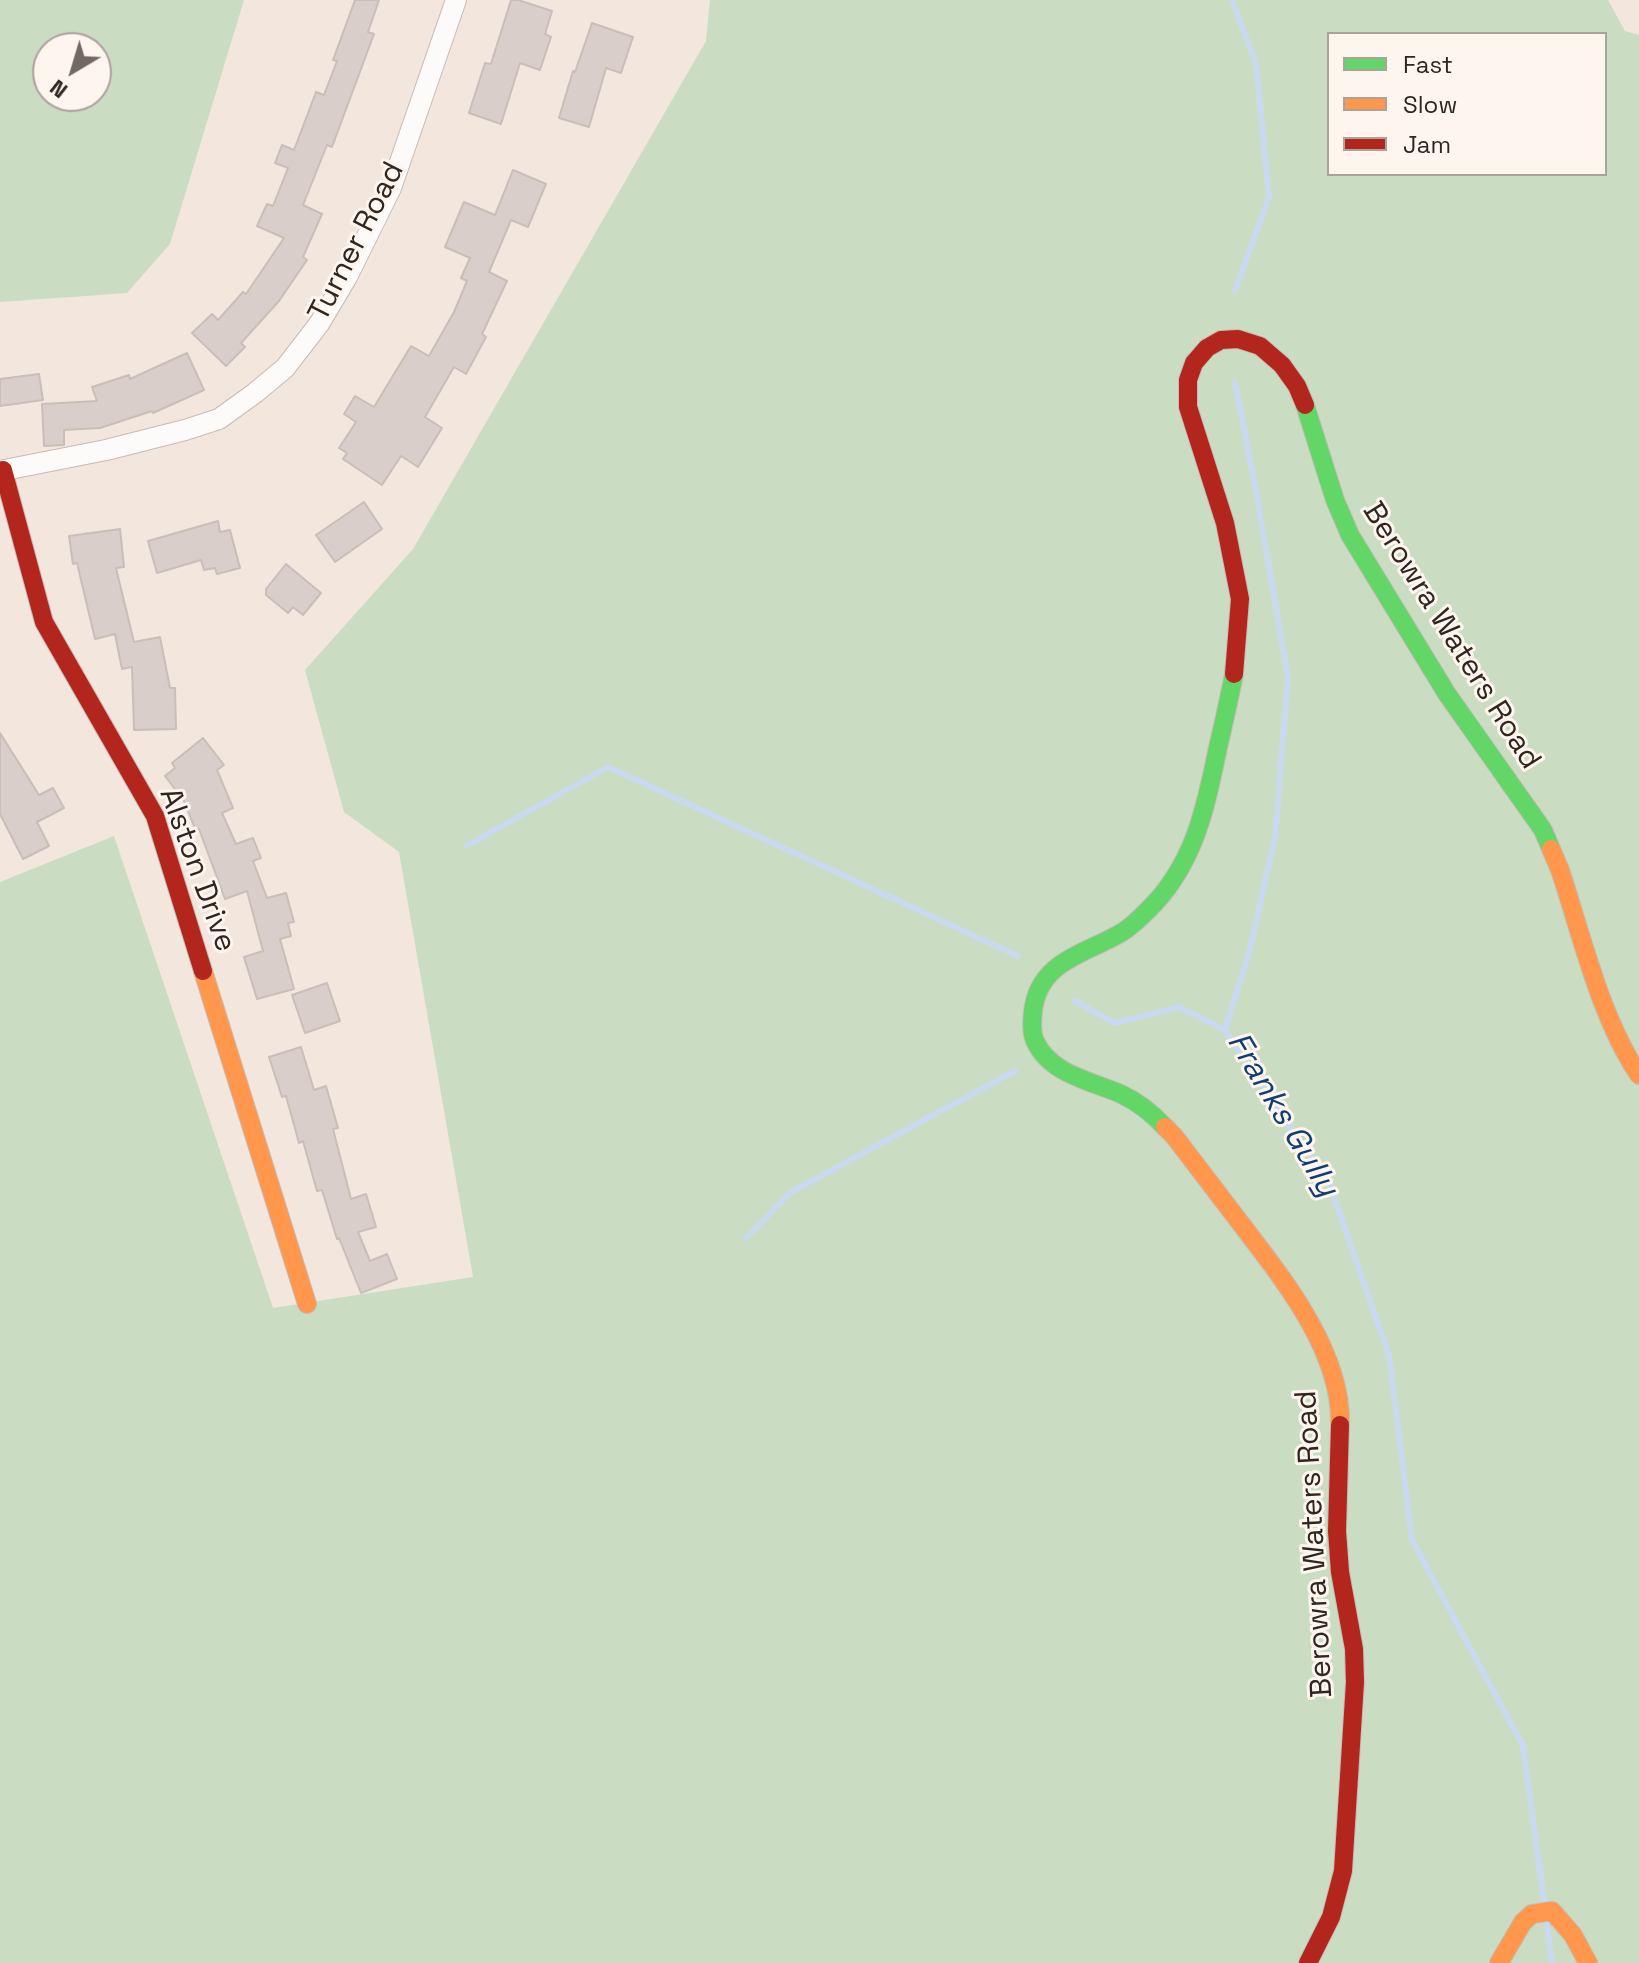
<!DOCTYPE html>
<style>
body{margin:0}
#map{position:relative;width:1639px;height:1963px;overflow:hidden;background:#f3e6dd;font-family:"Space Grotesk",sans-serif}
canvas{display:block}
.legend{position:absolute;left:1327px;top:32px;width:280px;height:144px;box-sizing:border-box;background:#fef5ee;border:2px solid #aba29b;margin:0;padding:10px 14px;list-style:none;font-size:24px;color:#2e261f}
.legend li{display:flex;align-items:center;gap:16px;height:40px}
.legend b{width:40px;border:2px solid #aba29b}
.north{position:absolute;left:32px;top:32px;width:80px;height:80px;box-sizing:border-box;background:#fef5ee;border:2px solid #aba29b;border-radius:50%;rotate:218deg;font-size:22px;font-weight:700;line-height:32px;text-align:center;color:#2e261f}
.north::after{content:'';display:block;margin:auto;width:28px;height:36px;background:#736962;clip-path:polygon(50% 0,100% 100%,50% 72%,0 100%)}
</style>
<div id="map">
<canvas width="1639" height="1963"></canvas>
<ul class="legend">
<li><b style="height:10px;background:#63d668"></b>Fast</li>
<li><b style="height:10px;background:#ff974d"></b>Slow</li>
<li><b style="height:10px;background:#b3261e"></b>Jam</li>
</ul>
<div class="north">N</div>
</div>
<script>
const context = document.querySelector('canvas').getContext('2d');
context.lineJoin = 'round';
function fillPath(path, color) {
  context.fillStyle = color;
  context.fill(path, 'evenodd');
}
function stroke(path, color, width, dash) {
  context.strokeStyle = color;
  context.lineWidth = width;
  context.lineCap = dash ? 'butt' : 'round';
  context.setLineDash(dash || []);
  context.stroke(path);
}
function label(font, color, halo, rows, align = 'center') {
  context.font = font + ' "Space Grotesk",sans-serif';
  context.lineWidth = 6;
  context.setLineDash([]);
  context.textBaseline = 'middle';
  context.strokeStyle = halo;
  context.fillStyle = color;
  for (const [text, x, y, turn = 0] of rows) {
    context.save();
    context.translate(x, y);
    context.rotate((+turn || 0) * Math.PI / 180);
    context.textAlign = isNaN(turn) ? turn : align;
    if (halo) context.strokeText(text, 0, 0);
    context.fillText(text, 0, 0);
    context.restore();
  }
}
fillPath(new Path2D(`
 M0,0H244L170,244L127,293L0,302ZM48,48H96V96H48Z
 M710,0H1608L1625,31L1639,35V1963H0V882L114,836L273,1308L473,1277L399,852L344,812L305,670L413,549L706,41ZM1329,34H1605V174H1329Z`), '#caddc2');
stroke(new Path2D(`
 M1232,0L1256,64L1269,197L1235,291
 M1235,382L1256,491L1288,678L1275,837L1250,949L1225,1030L1330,1186L1389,1355L1412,1540L1523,1746L1544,1902
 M466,846L608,767L1018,956
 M1075,1001L1115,1023L1179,1007L1225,1030
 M746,1238L791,1192L1015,1071
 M1547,1925L1552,1963`), '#c9d9f0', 6);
const building = new Path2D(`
 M355,0H379L368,32L374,34L332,147L327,145L303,205L322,214L303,257L307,260L279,301L241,343L245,347L226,366L192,333L212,314L218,320L243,292L246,294L284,238L257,226L267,204L273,206L288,168L275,163L282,145L294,150L316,92L324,95L337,61L333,60Z
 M511,0H518L552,11L545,34L551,37L540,70L520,63L501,124L469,113L485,63L491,64Z
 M592,23L633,37L621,73L606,68L589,127L559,118L573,71L575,72Z
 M513,170L546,184L528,227L511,220L489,272L507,281L482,334L486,337L466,374L454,367L425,417L442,428L418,467L401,456L382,485L343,459L347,453L339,448L356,422L344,414L355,396L374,407L411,346L429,356L454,312L467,281L461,278L470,258L445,247L464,202L495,215Z
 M187,353L204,390L153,413L152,411L100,428L64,430V445L44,446L42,404L97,401L92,387L129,375L130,379Z
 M39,374L43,400L0,406V379Z
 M364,502L382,529L335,562L316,535Z
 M218,521L220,532L230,530L240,568L217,574L215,568L204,570L201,560L157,573L148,541Z
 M120,529L124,567L116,568L134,642L160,637L170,688H175L176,729L134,730L132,667L122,669L115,634L95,639L77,563L73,564L69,536Z
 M286,564L321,593L303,615L293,607L288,613L266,595V589Z
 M0,733L39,795L53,788L64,808L37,822L49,846L23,859L0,814Z
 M203,738L224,765L217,770L233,808L222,813L236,844L253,838L261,858L253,861L267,898L286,893L294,922L288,923L291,936L280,939L294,989L257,999L244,957L263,951L247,891L225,899L199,829L196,831L184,801L165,776L175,768L172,763Z
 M327,983L340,1021L305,1033L292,995Z
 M301,1047L314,1090L326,1086L338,1128L333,1129L351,1199L366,1194L376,1227L358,1232L370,1261L387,1254L397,1279L361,1293L339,1238L337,1239L322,1190L317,1191L303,1141L299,1143L286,1096L282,1097L269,1057Z`);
fillPath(building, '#d9cec9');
stroke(building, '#c9beb8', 2);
const street = new Path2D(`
 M0,471L106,450L185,430L219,419L255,393L285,368L319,324L347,277L391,188L456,0`);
const fast = new Path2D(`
 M1305,405L1335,500L1350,535L1447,694L1543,830L1551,849
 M1165,1127C1152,1113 1138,1102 1121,1094C1091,1081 1050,1074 1035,1041C1031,1033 1032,1020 1033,1011C1039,962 1082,955 1119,934C1129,929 1139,919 1147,911C1193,867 1205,811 1217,752C1223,726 1229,700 1234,674`);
const slow = new Path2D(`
 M1551,849L1560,870C1582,936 1600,1017 1639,1075
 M203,971L307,1304
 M1165,1127L1174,1136C1198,1167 1221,1198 1245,1229C1286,1283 1342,1353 1340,1425
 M1499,1963L1523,1922L1532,1914L1552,1911L1573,1935L1588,1963`);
const jam = new Path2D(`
 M3,470L44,622L155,816L203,971
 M1234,674L1240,599L1225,523L1188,407V380L1194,363L1207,348L1221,340L1238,339L1260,346L1282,365L1297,386L1305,405
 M1308,1963L1331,1917L1343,1871L1355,1682L1354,1649L1340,1572L1337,1531L1340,1425`);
stroke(street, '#c6bcb5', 22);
stroke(fast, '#c6bcb5', 20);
stroke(slow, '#c6bcb5', 20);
stroke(jam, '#c6bcb5', 20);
stroke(street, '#fdfbfa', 20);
stroke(fast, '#63d668', 18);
stroke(slow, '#ff974d', 18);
stroke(jam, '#b3261e', 18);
label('30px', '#2e261f', '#fef5ee', [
 ["Turner Road",357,242,-63],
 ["Berowra Waters Road",1451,636,58],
 ["Alston Drive",197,870,70],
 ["Berowra Waters Road",1315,1544,-93]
]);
label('italic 32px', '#103e74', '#fef5ee', [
 ["Franks Gully",1282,1115,59]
]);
</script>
